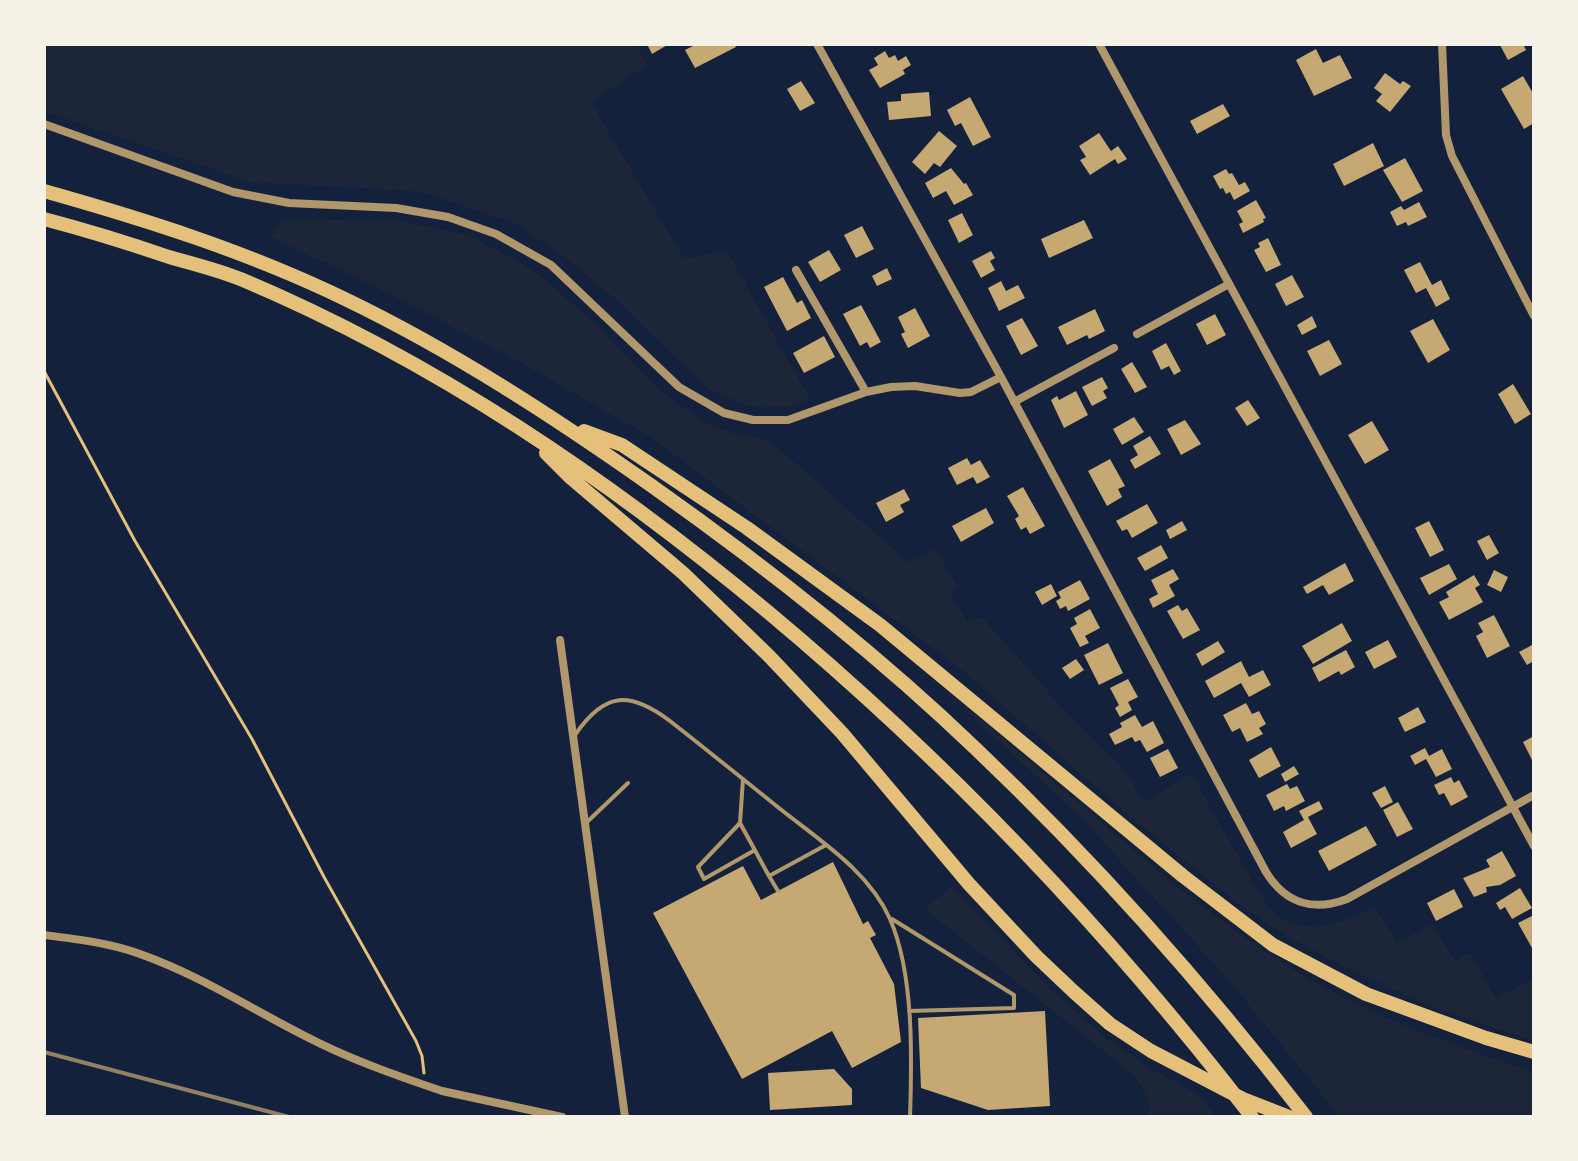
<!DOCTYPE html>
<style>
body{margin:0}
#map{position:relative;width:1578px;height:1161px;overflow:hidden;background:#14213d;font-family:"Fira Sans Condensed",sans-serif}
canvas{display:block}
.frame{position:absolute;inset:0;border:46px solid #f6f1e7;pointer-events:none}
</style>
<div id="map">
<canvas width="1578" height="1161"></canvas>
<div class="frame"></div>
</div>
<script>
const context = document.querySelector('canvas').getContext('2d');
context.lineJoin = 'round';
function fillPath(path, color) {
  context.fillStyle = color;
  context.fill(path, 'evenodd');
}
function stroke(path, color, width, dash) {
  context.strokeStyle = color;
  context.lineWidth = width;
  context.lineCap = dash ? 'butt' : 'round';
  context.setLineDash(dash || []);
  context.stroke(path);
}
fillPath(new Path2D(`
 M44,44H636L647,65L591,102L684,259L726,250L810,399L787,407L748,406L708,389L613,297L561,254L514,223L420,191L250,182L44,111Z
 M282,219L401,221L468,235L508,256L540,275L596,325L658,389L706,423L735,434L769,440L908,562L935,549L958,587L950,592L968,623L982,617L1065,711L1124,769L1143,802L1192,774C1208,803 1224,832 1241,861C1250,877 1259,895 1271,909C1298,941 1344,923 1374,907L1397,942L1432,924L1455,961L1470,952L1496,999L1534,978V1041L1428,1005L1349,969L1285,935L1236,902L1132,818L962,670L652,438L511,357L372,285L271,237Z
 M895,650C959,701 1021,753 1082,806C1145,860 1208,915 1278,960C1357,1011 1446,1043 1534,1072V1117H1340L1227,978L1084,821L964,708Z
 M952,886L1048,987L1111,1042L1148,1067L1200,1096L1216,1117H1149V1100L1136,1077L925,909Z`), '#1d2539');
fillPath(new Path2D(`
 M647,44H669L652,54Z
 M697,44H734L736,47L695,68L685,50Z
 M1503,44H1523L1526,50L1508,60L1500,45Z
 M1316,49L1323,63L1340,55L1352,78L1314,96L1296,60Z
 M885,51L889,58L895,55L898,61L906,56L911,65L903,70L905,74L880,88L869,70L878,65L874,58Z
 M1385,73L1400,84L1403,81L1411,86L1390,112L1376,101L1382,94L1374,88Z
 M1523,76L1534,95V123L1524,129L1501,89Z
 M801,81L815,103L800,111L787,89Z
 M929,92L931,116L889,120L887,102L901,101V94Z
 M970,97L991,137L973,146L961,123L955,126L947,110Z
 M1223,104L1230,116L1197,134L1190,121Z
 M939,131L957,146L940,167L934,163L925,174L912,162Z
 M1099,133L1111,151L1118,146L1127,159L1118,164L1115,159L1090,175L1080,160L1086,157L1079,146Z
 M1373,143L1384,166L1344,186L1333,164Z
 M1405,158L1423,191L1402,202L1383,170Z
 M951,168L964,184L966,183L973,195L954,205L946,191L933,198L925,183Z
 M1226,169L1229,174L1232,173L1239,185L1245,182L1250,191L1234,200L1230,192L1226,194L1223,188L1220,189L1213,176Z
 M1256,200L1266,218L1263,219L1264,222L1243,233L1239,224L1243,222L1237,211Z
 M1419,202L1427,217L1408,226L1406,222L1397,226L1390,212L1401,206L1404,210Z
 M962,213L973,235L959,243L948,220Z
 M1084,220L1093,238L1049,258L1041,239Z
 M862,226L874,249L856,258L844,235Z
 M1268,238L1281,265L1266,272L1254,250L1260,247L1258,243Z
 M829,250L841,270L820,282L808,262Z
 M991,251L995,258L990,261L995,270L981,278L972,261Z
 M1420,262L1432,285L1441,280L1450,299L1436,307L1426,288L1416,293L1404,270Z
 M887,268L892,279L877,286L872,276Z
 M1292,275L1304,297L1286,306L1275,284Z
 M783,277L797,303L802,300L811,318L787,331L764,287Z
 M1001,281L1006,291L1018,285L1025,298L999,311L988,288Z
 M861,305L881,342L870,348L867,342L860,346L843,314Z
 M915,308L930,336L908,348L901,334L905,332L898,317Z
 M1095,309L1105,331L1089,339L1087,335L1067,345L1058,327Z
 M1215,314L1226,335L1207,345L1196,324Z
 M1312,316L1317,327L1302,335L1297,325Z
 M1022,318L1038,346L1021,355L1006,326Z
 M1433,319L1450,350L1428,363L1410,331Z
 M824,336L835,357L804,373L793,353Z
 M1329,340L1342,364L1320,376L1307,351Z
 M1166,343L1181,371L1174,375L1169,366L1161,370L1152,351Z
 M1132,362L1147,387L1135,393L1121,369Z
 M1102,377L1108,388L1103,391L1107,398L1092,406L1082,387Z
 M1513,384L1531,414L1515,424L1498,394Z
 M1076,391L1088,415L1064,428L1051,400L1057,396L1059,400Z
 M1248,400L1260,418L1247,426L1235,408Z
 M1134,417L1144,432L1122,445L1113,429Z
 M1185,420L1201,444L1181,455L1167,429Z
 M1372,421L1389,450L1365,464L1348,435Z
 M1150,436L1161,454L1135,469L1130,460L1138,455L1133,446Z
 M967,458L971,465L980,460L990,477L977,484L973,477L957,485L948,468Z
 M1110,459L1125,486L1118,489L1122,497L1107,506L1088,471Z
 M1023,487L1045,526L1030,534L1026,527L1021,530L1015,519L1019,516L1007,496Z
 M904,489L910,500L900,505L904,512L886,522L876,503Z
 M1147,504L1158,523L1132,538L1127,529L1122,531L1116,521Z
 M986,508L994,523L961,542L952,526Z
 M1182,521L1187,530L1170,539L1166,530Z
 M1429,521L1444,550L1430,557L1415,528Z
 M1489,535L1499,553L1487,560L1477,541Z
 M1161,545L1168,558L1145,571L1137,558Z
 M1345,563L1354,581L1329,595L1323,585L1307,594L1303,587Z
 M1449,564L1457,579L1429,595L1420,578Z
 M1173,569L1179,579L1169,585L1175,596L1153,608L1149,599L1158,594L1151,580Z
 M1494,570L1508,577L1501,592L1487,585Z
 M1474,575L1480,585L1475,588L1483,602L1449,620L1439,602L1449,597L1446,592Z
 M1080,580L1090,599L1068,611L1066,606L1060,609L1056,601L1061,598L1058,592Z
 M1051,584L1057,596L1042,605L1035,592Z
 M1178,605L1182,611L1187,608L1200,630L1183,639L1167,611Z
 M1090,609L1100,628L1085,636L1089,643L1080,647L1070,628L1077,624L1074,618Z
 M1494,615L1510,646L1487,658L1476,636L1483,632L1478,623Z
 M1342,623L1352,641L1313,664L1302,646Z
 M1388,640L1397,657L1374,669L1365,652Z
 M1218,641L1225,652L1202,666L1196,654Z
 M1108,643L1123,673L1099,685L1084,655Z
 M1532,645L1534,649V666L1532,662L1527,665L1519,652Z
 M1346,650L1355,667L1341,675L1339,671L1319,682L1312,668Z
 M1076,659L1084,670L1070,679L1062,668Z
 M1241,661L1249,677L1263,670L1271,685L1249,697L1241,683L1214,698L1205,681Z
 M1128,679L1138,697L1128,702L1132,710L1120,717L1115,708L1119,705L1110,688Z
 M1246,703L1252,714L1259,711L1266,724L1259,728L1263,734L1247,742L1240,728L1232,732L1223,715Z
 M1418,707L1426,722L1405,732L1398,718Z
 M1135,715L1142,727L1153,721L1164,743L1147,752L1140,740L1135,742L1132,737L1115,745L1109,734L1122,727L1120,723Z
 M1534,736V764L1523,742Z
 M1271,747L1281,766L1259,778L1249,760Z
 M1425,748L1429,756L1442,749L1452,769L1436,777L1426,759L1415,765L1410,756Z
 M1168,749L1178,768L1160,777L1150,758Z
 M1294,766L1299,774L1285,782L1281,774Z
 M1451,777L1454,783L1459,780L1468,797L1451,806L1444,793L1439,795L1434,785Z
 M1287,784L1290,789L1297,786L1305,801L1286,811L1284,806L1274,811L1266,795Z
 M1385,786L1393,802L1381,808L1372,793Z
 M1319,801L1323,809L1308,817L1317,834L1291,848L1283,832L1304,820L1299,811Z
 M1398,802L1413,829L1397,837L1383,810Z
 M1366,826L1377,845L1329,871L1318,851Z
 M1502,851L1516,876L1500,885L1486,887L1487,892L1474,897L1463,878L1490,867L1486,860Z
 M833,862L863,924L868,921L876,935L870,938L894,984L901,1042L852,1068L832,1031L742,1079L653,913L743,866L761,900Z
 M1520,888L1532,908L1512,919L1505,907L1500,910L1496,903Z
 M1454,889L1463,907L1436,921L1427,903Z
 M1534,915V947L1532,948L1518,923Z
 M1045,1011L1050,1106L988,1110L921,1088L918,1018Z
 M834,1069L852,1089V1105L770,1110L768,1073Z`), '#c6a872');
stroke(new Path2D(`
 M44,371L135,541L252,739L324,877L416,1041L422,1056L424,1073`), '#e5c07b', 3);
stroke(new Path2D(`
 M575,735C605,691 630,691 670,721C707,750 743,779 779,808C819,840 869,871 890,919C914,974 912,1058 910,1117
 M743,779L740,823L769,876L826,845
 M586,823L628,783
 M740,823L698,867L704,879L755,850
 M769,876L778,891
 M892,919L1014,995V1008L909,1011`), '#b1986c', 4);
stroke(new Path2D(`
 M817,44L1001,377L1266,872C1285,903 1313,912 1347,899L1534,795
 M1099,44L1534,846
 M1442,44L1446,135L1452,156L1534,316
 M44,124L233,192L289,203L396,208L448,217L496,234L551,265L679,387L724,413L753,420H788L866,392L891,387L915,386L960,393L971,392L1001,377
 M796,270L866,392
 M1137,334L1229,284
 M1014,402L1114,348
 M560,640L625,1117
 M44,935C76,939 110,943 140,954C199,975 250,1008 305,1036C349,1059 395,1075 442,1091L562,1117`), '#b1986c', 8);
stroke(new Path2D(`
 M44,191C147,220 248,252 345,299C453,351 554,417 652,486C765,566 875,652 975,748C1095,862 1205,986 1306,1117
 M44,219C86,230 128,243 169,257C194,264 219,270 243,280C435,361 608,479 768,612C950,764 1107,929 1252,1117
 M584,431L622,445L747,528L880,625L1183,876L1273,945L1366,994L1486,1038L1534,1052
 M546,453L571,478L683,573L769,656L842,733L969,884L1036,956L1074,992L1110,1024L1151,1051L1243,1099L1289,1117`), '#e5c07b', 14);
stroke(new Path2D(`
 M44,1052L289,1117`), '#918062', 4);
</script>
